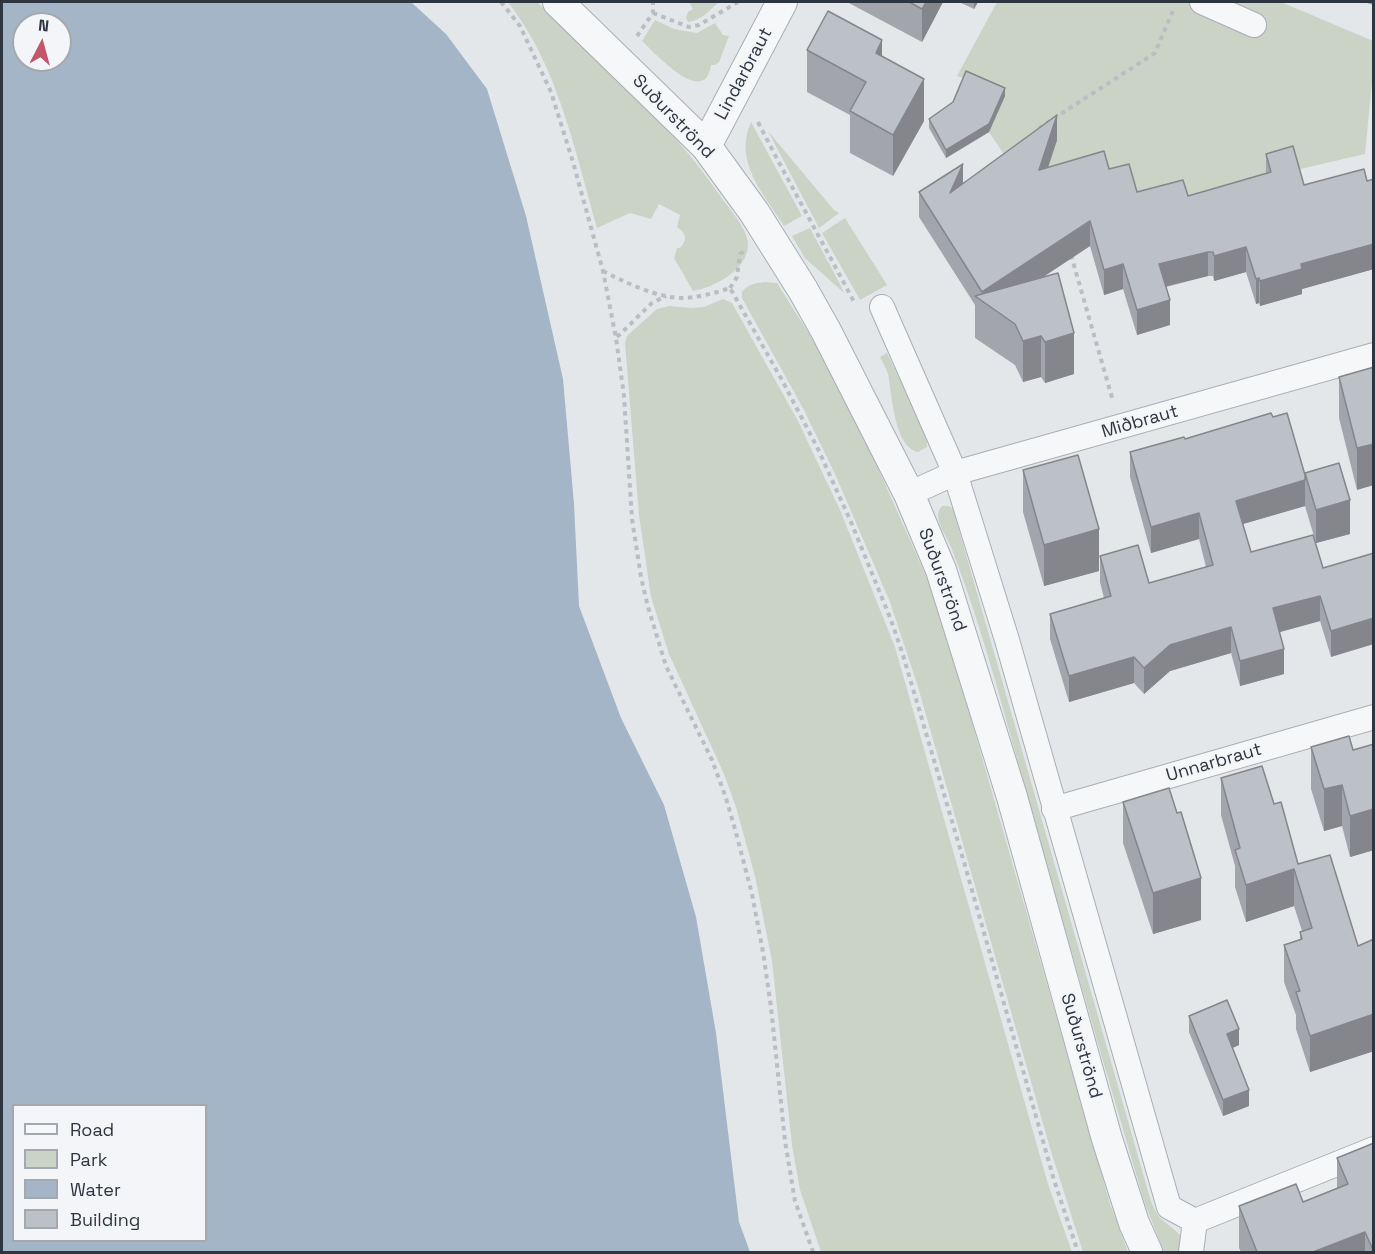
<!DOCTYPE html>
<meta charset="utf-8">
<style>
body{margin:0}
#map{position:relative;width:1375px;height:1254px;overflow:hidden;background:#e4e7ea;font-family:"Space Grotesk",sans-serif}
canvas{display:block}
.frame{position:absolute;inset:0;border:3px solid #2d3541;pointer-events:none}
.legend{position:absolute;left:12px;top:1104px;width:195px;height:138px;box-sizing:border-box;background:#f4f5f8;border:2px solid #a4a8af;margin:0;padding:8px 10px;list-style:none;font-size:18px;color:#2d3541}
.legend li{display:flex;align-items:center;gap:12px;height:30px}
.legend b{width:30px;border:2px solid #a4a8af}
.north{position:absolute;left:12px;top:12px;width:60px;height:60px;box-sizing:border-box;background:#f4f5f8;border:2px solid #a4a8af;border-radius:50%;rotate:6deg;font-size:16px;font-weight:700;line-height:24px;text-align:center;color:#2d3541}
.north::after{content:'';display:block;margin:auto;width:21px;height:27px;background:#c0586a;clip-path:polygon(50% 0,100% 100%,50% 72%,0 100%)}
</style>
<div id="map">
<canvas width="1375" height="1254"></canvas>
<div class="frame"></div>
<ul class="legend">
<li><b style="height:8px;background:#f6f7f9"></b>Road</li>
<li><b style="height:16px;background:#cad3c6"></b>Park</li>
<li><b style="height:16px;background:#a3b5c6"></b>Water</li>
<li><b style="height:16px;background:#bcc0c7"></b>Building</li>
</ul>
<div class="north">N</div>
</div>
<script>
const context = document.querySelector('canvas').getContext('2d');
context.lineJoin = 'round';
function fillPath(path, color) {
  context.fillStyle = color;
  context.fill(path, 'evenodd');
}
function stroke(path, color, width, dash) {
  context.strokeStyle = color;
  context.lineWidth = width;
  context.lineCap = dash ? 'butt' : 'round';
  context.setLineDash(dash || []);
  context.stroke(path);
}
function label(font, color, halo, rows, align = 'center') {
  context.font = font + ' "Space Grotesk",sans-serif';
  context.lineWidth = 4.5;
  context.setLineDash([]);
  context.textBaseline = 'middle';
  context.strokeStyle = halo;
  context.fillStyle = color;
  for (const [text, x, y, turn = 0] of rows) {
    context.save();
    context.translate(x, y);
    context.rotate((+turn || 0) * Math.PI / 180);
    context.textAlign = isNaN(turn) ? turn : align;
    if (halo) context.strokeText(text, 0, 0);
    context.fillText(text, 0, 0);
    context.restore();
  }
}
fillPath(new Path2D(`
 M508,2H537C601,63 668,120 718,193C727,206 740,220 746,235C757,265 717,287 693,291L674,258L677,248H680C688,239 686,233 677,227L680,215L659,204L651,219L630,213L597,228C575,151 558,66 508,2Z
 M689,2H719C710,10 701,21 688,22L686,18L688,12L693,9Z
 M997,2H1281L1373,41V72L1365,154L1292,171L1055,231L989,132L966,79L957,76Z
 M655,20L674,29L697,33L715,23L723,35L729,36L719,62L715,65H711C705,109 654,52 642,41Z
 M751,122L802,216L784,226C764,194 733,162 751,122Z
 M768,131L834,210L839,213L819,228Z
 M845,218L887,285L860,300L822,233Z
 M810,228L841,286L844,293L805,258L792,236Z
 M765,282L777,283L818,348L854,414L929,583L965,698L1110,1204L1128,1252H1083L1050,1148L918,687L890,602L835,474L804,410L742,298V292C748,284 756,283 765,282Z
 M723,299L732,303L798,421L840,510L895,647L1048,1184L1072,1252H821L800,1190L792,1145L772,961L755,876L736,807L724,774L669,654L651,597L639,515L625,343L627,336L657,309L669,306L692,308L704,307Z
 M887,353L927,436V447L918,452C894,447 892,394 888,374C886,368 883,363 880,357Z
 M942,506H949L953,509L1150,1198C1159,1224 1165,1219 1181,1236L1179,1252H1164L1144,1201C1093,1028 1043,854 995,680C982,635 968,591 951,547C946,534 931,517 942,506Z`), '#cad3c6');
fillPath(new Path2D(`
 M2,2H411L446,34L487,89L526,216L563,379L574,504L579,606L621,718L664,805L696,917L716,1033L739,1222L750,1252H2ZM24,24H60V60H24ZM14,1106H206V1240H14Z`), '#a3b5c6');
const minor = new Path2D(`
 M1202,2L1254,25
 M882,307L955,473L1007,640L1169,1207L1195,1221
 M909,494L955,473L1374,355
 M1054,809L1374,717
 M1195,1221L1374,1149
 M1191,1252L1195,1221`);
const tertiary = new Path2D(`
 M558,2L706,146L754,212L803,290L826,331L909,494L941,570L1012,797L1107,1139L1134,1223L1147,1252
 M706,146L782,2`);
stroke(minor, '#a9aeb4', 26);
stroke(tertiary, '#a9aeb4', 32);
stroke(new Path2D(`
 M501,2L520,26L551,92L573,162L603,271L616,338L624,396L632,519L641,577L648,607L666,666L712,760L725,795L735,829L752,894L763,952L771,1007L785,1141L795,1201L813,1252
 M653,13L689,27L699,25L738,2
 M637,36L653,13V2
 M758,122C789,183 822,241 854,302
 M1037,136L1036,130L1155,53L1174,8
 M1071,255L1113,401
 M603,271C624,282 660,299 684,298C700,297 715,293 730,288L782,380L818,449L851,522L891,620L903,655L964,862L1054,1180L1078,1252
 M730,288L737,277L740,254L744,251
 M617,337L652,303L666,296`), '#babdc2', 4, [4.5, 4.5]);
stroke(minor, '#f6f7f9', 24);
stroke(tertiary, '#f6f7f9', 30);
fillPath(new Path2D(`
 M847,2H943L922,42Z
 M959,2H978L974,9Z
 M1364,2H1374V4L1373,5Z
 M807,50L882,56L924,121L893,176L850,153V115L807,92Z
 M1005,96L989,132L946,158L929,128V119Z
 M1057,140L1048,167L1109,169L1137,192L1188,196L1266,173V154L1304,185L1367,181L1374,179V269L1302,289V294L1260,306L1259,303L1256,304L1246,272L1214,281L1213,276H1208L1166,287L1170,325L1137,335L1123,289L1104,295L1090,246L1042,278L1074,374L1045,383L1041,377L1023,382L1015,365L975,338V305L919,217V192L963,183Z
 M1374,367L1357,490L1339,418V377Z
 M1273,417L1305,475L1350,534L1316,543L1305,506L1243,524L1251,552L1323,568L1374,553L1331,657L1320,621L1279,632L1284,674L1240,686L1231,653L1170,671L1144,694L1134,683L1069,702L1050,639V614L1104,598L1100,582V556L1149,583L1206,567L1199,539L1151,553L1130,477V452L1185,439Z
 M1023,470L1099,571L1044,586L1023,512Z
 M1374,744V850L1350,857L1342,826L1324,831L1311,789V747L1353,750Z
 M1221,778L1274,804L1298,864L1358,946L1374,939V1051L1310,1072L1296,1029V1015L1284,982V945L1300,940V932L1302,931L1294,906L1246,922L1235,887V866L1221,815Z
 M1123,802L1201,920L1153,934L1123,843Z
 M1189,1016L1239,1045L1233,1048L1249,1106L1223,1116L1189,1032Z
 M1374,1143V1252H1241L1239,1248V1206L1303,1202L1337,1188V1158Z`), '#a2a5ab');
fillPath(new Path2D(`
 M926,2H943L922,42V9Z
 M974,2H978L974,9Z
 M882,40V81L876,53Z
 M924,79V121L893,176V135Z
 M1005,88V96L989,132L946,158V150Z
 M1057,115V140L1039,195V170Z
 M963,164V189L950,193Z
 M1090,221V246L994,309L982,302V292Z
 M1374,244V269L1302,289V294L1260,306V281L1301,264Z
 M1246,247V272L1214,281V256Z
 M1208,252V276L1159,288V264Z
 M1123,264V289L1104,295V270Z
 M1259,278V303L1256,304V279Z
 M1170,300V325L1137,335V310Z
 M1074,333V374L1045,383V342Z
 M1041,336V377L1023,382V341Z
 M1374,444V485L1357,490V448Z
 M1305,480V506L1236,526V501Z
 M1350,500V534L1316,543V510Z
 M1199,513V539L1151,553V527Z
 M1099,529V571L1044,586V545Z
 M1320,596V621L1273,634V608Z
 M1374,618V644L1331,657V631Z
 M1231,627V653L1170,671L1144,694V668L1170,645Z
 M1284,649V674L1240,686V661Z
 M1134,657V683L1069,702V676Z
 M1342,785V826L1324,831V789Z
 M1374,809V850L1350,857V816Z
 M1294,869V906L1246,922V885Z
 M1201,878V920L1153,934V893Z
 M1374,1014V1051L1310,1072V1036Z
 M1239,1029V1045L1227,1050V1034Z
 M1249,1090V1106L1223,1116V1100Z
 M1365,1232V1252H1313Z`), '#84868b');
const building = new Path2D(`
 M909,2H926L922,9Z
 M828,11L882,40L876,53L924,79L893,135L850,111L866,82L807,50Z
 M966,71L1005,88L989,124L946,150L929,119L953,102Z
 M1057,115L1039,170L1104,151L1109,169L1129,164L1137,192L1183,180L1188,196L1271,172L1266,154L1293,146L1304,185L1364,169L1367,181L1374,179V244L1301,264L1302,269L1260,281L1259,278L1256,279L1246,247L1214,256L1213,252H1208L1159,264L1170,300L1137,310L1123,264L1104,270L1090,221L982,292L919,192L963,164L950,193Z
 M1058,273L1074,333L1045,342L1041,336L1023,341L1015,324L975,296Z
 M1374,367V444L1357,448L1339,377Z
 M1271,413L1273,417L1287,413L1305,475V480L1236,501L1251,552L1313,535L1323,568L1374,553V618L1331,631L1320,596L1273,608L1284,649L1240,661L1231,627L1170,645L1144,668L1134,657L1069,676L1050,614L1111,596L1100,556L1138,545L1149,583L1213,565L1199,513L1151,527L1130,452L1184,437L1185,439Z
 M1078,455L1099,529L1044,545L1023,470Z
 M1339,463L1350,500L1316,510L1305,473Z
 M1349,736L1353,750L1374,744V809L1350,816L1342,785L1324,789L1311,747Z
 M1262,766L1274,804L1281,802L1298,864L1330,855L1358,946L1374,939V1014L1310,1036L1296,992L1300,991L1284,945L1302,939L1300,932L1312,928L1294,869L1246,885L1235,850L1240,848L1221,778Z
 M1169,788L1177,813L1181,812L1201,878L1153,893L1123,802Z
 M1227,1000L1239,1029L1227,1034L1249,1090L1223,1100L1189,1016Z
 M1374,1143V1252L1365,1232L1313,1252H1257L1239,1206L1296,1184L1303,1202L1348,1184L1337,1158Z`);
fillPath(building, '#bcc0c7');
stroke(building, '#84868b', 1.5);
label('18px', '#2d3541', '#f4f5f8', [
 ["Lindarbraut",744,74,-62],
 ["Suðurströnd",673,117,46],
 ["Miðbraut",1140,422,-16],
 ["Suðurströnd",942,580,70],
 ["Unnarbraut",1214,763,-16],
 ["Suðurströnd",1081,1046,74]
]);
</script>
